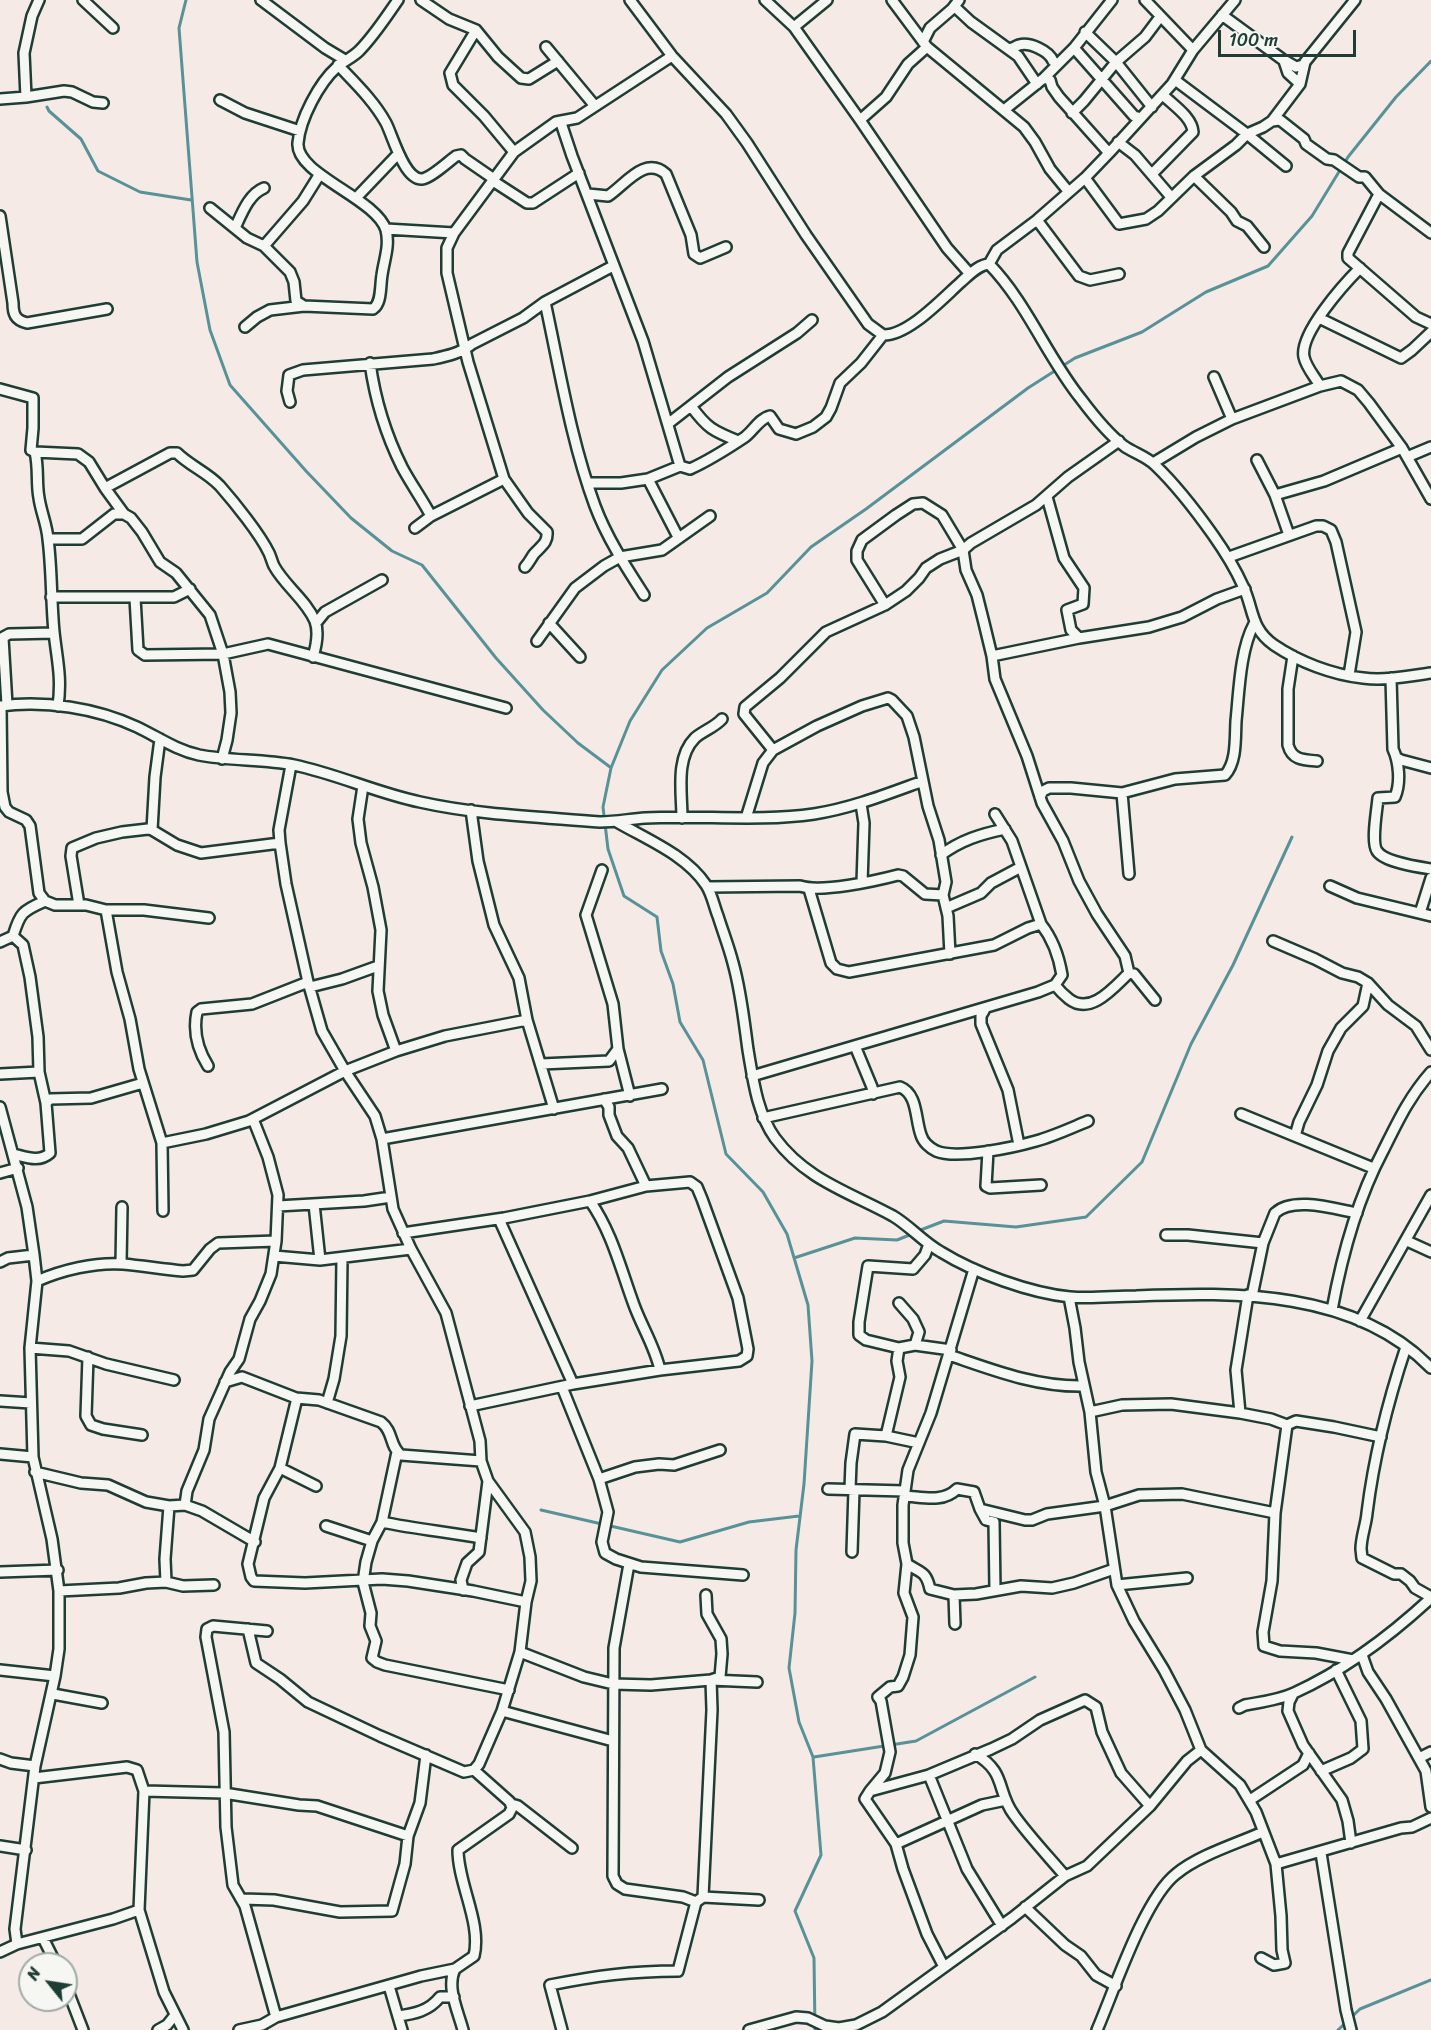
<!DOCTYPE html>
<style>
body{margin:0}
#map{position:relative;width:1431px;height:2030px;overflow:hidden;background:#f6eae6;font-family:Sriracha,sans-serif}
canvas{display:block}
.north{position:absolute;left:18px;top:1952px;width:60px;height:60px;box-sizing:border-box;background:#f6f6f2;border:2px solid #a0aca6;border-radius:50%;rotate:300deg;font-size:16px;font-weight:700;line-height:24px;text-align:center;color:#1f3d34}
.north::after{content:'';display:block;margin:auto;width:21px;height:27px;background:#1f3d34;clip-path:polygon(50% 0,100% 100%,50% 72%,0 100%)}
.scale{position:absolute;left:1218px;top:30px;width:138px;height:27px;box-sizing:border-box;border:3px solid #1f3d34;border-top:0;padding-left:8px;font-size:18px;line-height:21px;white-space:nowrap;color:#1f3d34;-webkit-text-stroke:4px #f6f6f2;paint-order:stroke}
</style>
<div id="map">
<canvas width="1431" height="2030"></canvas>
<div class="north">N</div>
<div class="scale">100 m</div>
</div>
<script>
const context = document.querySelector('canvas').getContext('2d');
context.lineJoin = 'round';
function stroke(path, color, width, dash) {
  context.strokeStyle = color;
  context.lineWidth = width;
  context.lineCap = dash ? 'butt' : 'round';
  context.setLineDash(dash || []);
  context.stroke(path);
}
stroke(new Path2D(`
 M186,0L179,28L197,262L210,330L230,385L306,471L351,518L392,551L422,565L496,658L543,710L578,743L610,767
 M47,107L49,111L81,139L98,171L140,192L191,200
 M918,1231L944,1221L1016,1227L1086,1217L1142,1162L1191,1044L1233,965L1292,837
 M794,1258L855,1238L897,1240L912,1234
 M541,1510L680,1542L749,1522L799,1516
 M814,1757L916,1741L1035,1677
 M815,2030L814,1958L795,1911L821,1855L813,1757L799,1722L789,1668L795,1613L796,1550L804,1484L812,1361L808,1305L787,1234L763,1192L726,1154L703,1060L680,1022L673,984L661,951L657,917L624,896L608,849L603,807L611,768L630,721L662,670L707,628L767,593L811,547L866,509L1028,388L1075,358L1142,332L1206,292L1268,266L1312,216L1348,157L1396,97L1431,61
 M1338,2030L1360,2009L1431,1980`), '#569297', 3);
const minor = new Path2D(`
 M83,0L113,28
 M261,0L325,48L345,60
 M421,0L449,19L476,30L498,57L521,78L529,79L558,61
 M630,0L672,56L726,114L747,143L806,235L868,324L883,335C908,336 943,298 961,282C969,275 978,265 989,264C1027,303 1047,357 1081,399C1093,415 1108,434 1124,446C1134,453 1147,457 1155,465C1177,486 1196,511 1213,535C1225,552 1235,568 1243,586C1254,609 1250,628 1274,645C1299,662 1333,675 1363,678C1385,681 1409,676 1431,673
 M765,0L794,27L860,120L947,248L970,274
 M892,0L927,47L1024,127L1035,142L1050,169L1068,191
 M952,9L956,8L971,22L1018,56L1037,84
 M1222,15L1282,59L1296,67L1303,65
 M794,27L827,0
 M476,30L450,73L453,85L484,116L514,152
 M1085,32L1116,62L1152,107
 M923,42L930,28L952,9L959,0
 M546,47L595,106
 M1074,48L1134,116L1141,118
 M1010,49C1013,48 1016,46 1019,45C1030,42 1049,51 1053,61L1058,64
 M1193,50L1235,0
 M1284,61L1288,73L1300,84
 M338,65C355,83 374,101 386,123C392,134 404,180 422,179C431,178 449,161 456,156L461,155L465,159L494,179
 M1044,78L1050,80L1052,87L1059,97L1109,153
 M1175,80L1247,134L1286,166
 M26,97L24,53L32,16L39,0
 M0,99L26,97L64,91L72,92L93,102L103,103
 M220,100L245,113L300,131
 M1004,110L1044,78L1074,48L1112,0
 M1072,113L1084,101L1116,62L1145,37L1160,17
 M860,120L886,97L908,64L927,47
 M1272,121L1280,120L1304,139L1306,144L1327,159L1334,160L1359,177H1365L1379,194L1431,233
 M561,123L572,156L643,341L680,466L648,479L621,483H588
 M1118,142L1135,155L1171,197
 M1152,174L1193,132C1192,117 1173,105 1163,95
 M1194,176L1231,212L1237,221L1247,226L1264,247
 M1085,178L1119,224L1146,219L1158,211L1194,176L1236,145L1247,134L1263,127L1272,121L1300,84L1305,62L1355,0
 M493,181L527,203H533L579,173
 M588,194L608,196C625,185 645,155 666,174L691,235L694,254L700,258L726,247
 M1379,194L1348,253V258L1416,317L1431,324
 M356,198L398,154
 M210,208L247,238L264,246L290,272L294,282L296,301L304,306
 M0,216L13,303C13,314 15,320 27,323L107,309
 M1037,220L1079,276L1090,280L1119,274
 M235,228C242,213 249,194 264,188
 M386,229L454,233
 M264,246L303,201L318,177V173
 M989,264L997,250L1037,220L1085,178L1109,153L1172,84L1193,50L1145,0
 M545,302C560,371 571,441 595,506C607,538 626,567 644,595
 M1319,318L1401,358L1412,350L1431,332
 M245,327L257,317L270,310L304,306L373,309C382,303 380,286 382,275C384,260 390,246 386,230C376,198 295,174 298,143C300,119 319,83 337,67C344,61 353,57 359,51C374,36 386,17 398,0
 M370,363C375,399 386,435 402,467C411,484 422,499 431,516
 M1214,377L1232,419
 M1320,386C1315,377 1306,367 1304,357C1299,334 1344,284 1360,268
 M0,389L33,398V428L31,450L35,452C39,469 36,482 39,498C41,512 47,525 48,539C52,570 51,601 54,632C57,660 62,677 58,706
 M290,402L287,391L289,375L303,370L433,359C447,356 461,353 472,344L523,318L545,302L613,266
 M691,406C707,428 713,431 738,441
 M669,423L728,377L797,333L812,320
 M35,452L78,454L89,462L105,488L124,514L131,518L142,532L160,562L176,573L210,615L223,654L230,692L231,713L227,740L222,759
 M1407,457L1431,447
 M1257,460L1275,495L1289,535
 M1153,463L1196,437L1232,419L1320,386L1341,381L1358,390L1369,403L1402,448L1431,499
 M680,466L690,469C710,460 727,449 745,437C753,431 760,418 770,416L779,429L796,434L813,427L826,417L831,408L840,383L861,363L883,335
 M648,479L678,537
 M105,488L170,453H177C190,466 207,472 220,486C234,502 260,534 269,553C271,557 272,562 274,566C285,586 306,600 315,621C319,632 316,647 313,657
 M1275,495L1324,481L1402,448
 M1047,497L1064,558L1084,588L1083,604L1067,610L1071,630L1079,638
 M415,528L431,516L504,479
 M48,539H82L114,514H124
 M1229,557L1316,526H1323L1331,530L1336,542L1356,632L1349,675
 M525,567C529,563 531,558 534,554C541,546 548,543 547,532L528,513L504,479L468,362L447,273V248L454,233L514,152L556,122L577,118L672,56
 M51,597H174L190,589
 M135,598L138,650L145,655L223,654L268,644L506,708
 M885,605L857,560V551L862,540L896,515L913,504L923,503L942,515L963,550L966,570L977,595L984,623L992,656L995,679L1027,756L1042,803L1063,841L1079,881L1097,914L1125,956L1129,973L1134,974L1155,1000
 M316,623L325,612L382,580
 M549,623L580,657
 M3,638L7,705
 M0,639L9,634L54,633
 M537,641L575,588L604,566L620,557L662,550L710,516
 M992,656L1079,638L1149,627L1182,617L1217,599L1245,589
 M1293,656L1288,689V745C1292,760 1303,760 1317,761
 M1391,678L1393,749C1399,762 1401,783 1395,797L1378,798C1377,810 1371,842 1377,851C1384,862 1418,867 1431,869
 M0,706C45,700 96,708 137,727C158,737 176,750 199,755C230,761 263,759 294,765C337,774 377,793 420,802C478,815 540,817 600,822C615,822 630,819 645,818C701,815 758,822 814,814C852,808 887,794 923,781
 M1,706L2,792L5,807L9,812L26,820L30,826L39,893L45,901L55,905H86L106,910H144L209,918
 M773,750L744,714L745,707L780,678L826,632L885,605L906,591L919,578L926,568L940,559L963,550L971,543L1036,505L1068,477L1119,441
 M1397,758L1401,760L1431,768
 M291,765L279,830L280,843L286,884L308,982L322,1031L345,1071L375,1116L382,1139L393,1209L411,1249L446,1313L480,1441L481,1461L488,1481L525,1532L530,1557L531,1581L526,1602L520,1652L502,1711L479,1764L474,1770
 M363,786L358,819L361,843L373,887L381,930L378,991L383,1015L396,1051
 M1122,793L1129,874
 M1040,797L1043,791L1049,788H1071L1122,793L1175,779L1225,775C1237,762 1235,738 1236,721C1239,692 1240,650 1254,624
 M861,804L864,823L862,883
 M471,810L478,861L494,925L519,978L527,1020L554,1109
 M682,818C682,793 675,758 695,738C703,731 715,727 722,719
 M746,818L763,763L773,750L817,726L862,706L888,698L892,700L907,716L914,737L928,806L939,840L946,882L943,895L948,916L950,954
 M617,822C648,840 686,855 706,885C712,894 714,906 718,916C723,932 729,947 733,963C741,991 744,1021 748,1050C753,1079 757,1113 775,1138C806,1180 849,1192 893,1216C910,1226 923,1242 941,1252C975,1273 1030,1293 1070,1297C1092,1299 1114,1296 1136,1296C1236,1292 1355,1290 1431,1368
 M152,830L155,777L160,739
 M941,855C961,840 981,834 1005,829
 M1330,886L1357,898L1431,916
 M708,887L800,886C821,893 875,881 898,875L903,876L925,894L943,895
 M809,889L831,963L837,969L849,972L994,945L1028,928L1041,924
 M79,905L71,856L72,848L96,838L122,832L148,829L152,830L177,845L201,853L280,843
 M946,908L981,893L991,883L1021,867
 M106,910L117,972L130,1019L139,1069L162,1143L163,1211
 M1420,913L1431,878
 M13,936L23,945L30,977L38,1037L39,1072L46,1103L50,1153C39,1163 26,1157 13,1154
 M1273,941L1315,959L1342,973L1358,977L1368,983L1388,1005L1416,1026L1431,1050
 M0,942L13,936C20,913 22,911 45,901
 M1055,985C1059,990 1064,995 1069,999C1091,1016 1114,987 1129,973
 M310,987L342,979L378,966
 M985,1009L981,1016V1024L1008,1090L1019,1145
 M855,1046L872,1087L873,1094
 M618,1049L630,1096
 M541,1064L609,1061L618,1049L613,1004L586,915L602,870
 M208,1066C198,1050 193,1031 197,1012L201,1009L252,1004L308,982
 M0,1074L39,1072
 M752,1076L1038,992L1055,985L1062,975C1059,957 1052,938 1041,924L1012,841L995,814
 M604,1099L609,1107V1115L617,1136L628,1148L646,1186
 M46,1103L50,1099L91,1098L143,1083
 M0,1107L27,1207L34,1255L37,1281L30,1348L33,1457L52,1539L59,1591V1649L55,1676L35,1766L15,1929L17,1944
 M1241,1114L1373,1168
 M763,1118L900,1087C918,1094 915,1119 921,1135C923,1142 930,1148 936,1151C957,1160 1015,1147 1036,1141C1054,1136 1071,1128 1088,1121
 M1295,1136L1299,1122L1317,1085L1328,1051L1341,1028L1363,1006L1368,983
 M382,1139L662,1089
 M162,1143L206,1134L249,1121L345,1071L396,1051L445,1036L527,1020
 M988,1151L986,1186L990,1188L1041,1185
 M0,1173L18,1168
 M590,1201C612,1232 621,1270 634,1305C642,1327 655,1347 660,1370
 M314,1204L320,1260
 M278,1206L364,1201L391,1197
 M499,1219L573,1384
 M403,1233L504,1218L590,1201L646,1186L690,1182L697,1187L702,1199L738,1298L748,1349L747,1356L739,1361L660,1370L573,1384L470,1406
 M1166,1235H1188L1263,1243
 M1407,1241L1431,1252
 M274,1256L320,1260L411,1249
 M0,1262L8,1258L34,1255
 M121,1264L122,1207
 M37,1281C62,1270 95,1262 123,1264C143,1266 163,1269 183,1271L193,1270L210,1249L218,1243L276,1241
 M1252,1296L1263,1243L1275,1213C1293,1196 1335,1209 1357,1213
 M1069,1297L1075,1328L1079,1362L1090,1412L1096,1472L1105,1506L1117,1585L1134,1621L1164,1670L1185,1710L1201,1750L1240,1785L1256,1812L1276,1864L1281,1916L1282,1950L1285,1963L1274,1965L1261,1958
 M1332,1310C1342,1255 1357,1200 1383,1151C1398,1121 1409,1097 1431,1072
 M1360,1321L1431,1195
 M915,1345L951,1350
 M1406,1347C1388,1401 1374,1456 1367,1513C1366,1525 1361,1537 1361,1549L1362,1558L1394,1574H1401L1410,1581L1415,1588L1431,1597
 M30,1348L69,1351L106,1364L174,1380
 M899,1348L866,1340L859,1335V1322L868,1266L913,1269L925,1255L929,1244
 M949,1355C993,1370 1036,1387 1083,1386
 M88,1357L86,1416L91,1425L103,1429L142,1435
 M225,1382L242,1377L296,1398L319,1400L381,1422C394,1432 389,1446 401,1455L481,1461
 M562,1387L599,1479L608,1512L602,1542L605,1553L616,1559L641,1567L743,1575
 M297,1398L280,1468L264,1498L248,1564L251,1577L254,1581L305,1583L382,1579L408,1581L473,1591L526,1602
 M0,1401L31,1403
 M327,1403L334,1379L341,1336L342,1258
 M1090,1412L1122,1405L1171,1404L1240,1413L1271,1419L1287,1425L1296,1421L1334,1427L1381,1437
 M1240,1413L1236,1370L1248,1295
 M1287,1425L1275,1513L1272,1581L1263,1632L1264,1646L1280,1651L1316,1653L1353,1660
 M886,1436L900,1377L897,1361L899,1348L915,1345L919,1332L913,1319L899,1303
 M397,1452L382,1522L372,1541L366,1562L363,1582L371,1613L370,1626L376,1641L372,1658L377,1662L385,1665L509,1690
 M0,1454L33,1457
 M280,1468L316,1486
 M35,1472L81,1483L108,1485L146,1502L169,1506L185,1505L202,1511L255,1542
 M599,1479L635,1467L659,1464L674,1465L720,1450
 M828,1489L905,1491
 M850,1489L851,1463L855,1434L886,1436L919,1443
 M905,1496C923,1497 943,1503 957,1489L974,1492L980,1509L1025,1520H1032L1047,1514L1105,1506L1139,1495L1182,1494L1275,1513
 M185,1505L187,1491L204,1450L209,1419L230,1372L239,1359L250,1319L260,1301L271,1274L276,1241L278,1195L268,1157L253,1119
 M980,1509L986,1520L994,1522L995,1590
 M382,1522C415,1529 448,1532 481,1538
 M326,1526L372,1541
 M852,1552L854,1490
 M629,1564L614,1648L613,1876L617,1884L625,1889L683,1897L696,1902
 M907,1564C921,1573 926,1571 930,1589L954,1595L955,1624
 M0,1572L58,1570
 M166,1582L165,1559L169,1506
 M1117,1585L1187,1578
 M463,1590L461,1580L467,1563L479,1552L488,1481
 M59,1591L119,1588L146,1583L166,1582L183,1586L214,1585
 M706,1595L707,1614L721,1639L722,1654L720,1677L711,1680
 M954,1595L976,1594L1021,1586L1052,1588L1074,1583L1114,1569
 M248,1629L256,1663L280,1679L308,1702L380,1736L464,1772L474,1770L510,1802L512,1808
 M267,1631L213,1626L207,1629L206,1637L224,1732L226,1827L233,1885L245,1906L276,2017
 M520,1652L584,1677L613,1684L651,1685L711,1680L757,1682
 M1362,1655L1368,1672L1386,1699L1426,1771L1431,1807
 M0,1670L55,1676
 M53,1694L102,1703
 M1293,1694L1289,1702L1288,1711L1303,1745L1342,1800L1348,1821L1351,1843
 M1239,1708L1245,1705C1261,1702 1279,1700 1294,1693C1345,1670 1390,1636 1431,1598
 M502,1711L613,1741
 M975,1754C1007,1772 996,1791 1014,1815C1029,1836 1048,1856 1065,1876
 M1419,1758L1431,1752
 M0,1759L11,1763L35,1766
 M1321,1771L1351,1758L1363,1749L1361,1721L1336,1670
 M929,1775L967,1869L1002,1926
 M34,1778L127,1767L137,1770L144,1791L139,1910L164,1992L183,2030
 M144,1791L224,1793L299,1805L317,1806L408,1836
 M870,1791L885,1773L890,1752L881,1701L878,1697L890,1687L898,1686L903,1677L910,1655L913,1617L904,1593L907,1564L903,1543V1505L908,1470L931,1413L974,1269
 M1250,1800L1303,1765L1309,1753
 M512,1808L515,1805L518,1806L572,1848
 M896,1844L982,1805L1006,1800
 M0,1846L26,1850
 M1321,1853L1346,2010L1351,2030
 M1276,1864L1401,1828L1412,1827L1431,1818
 M703,1897L712,1710L711,1680
 M243,1899L274,1900L340,1912L392,1911L405,1864L408,1836L420,1803L426,1755
 M1025,1907L1065,1945L1081,1956L1096,1975L1116,1986
 M43,1938L56,1964
 M0,1952L17,1944L113,1919L139,1910
 M944,1967L927,1934L903,1869L896,1844L865,1799L870,1791L929,1775L991,1749L1012,1739L1040,1720L1085,1700L1096,1707L1102,1732L1121,1773L1150,1806
 M455,1969C446,1987 458,2011 463,2030
 M66,1986L83,2030
 M389,1986L402,2030
 M398,2016C414,2014 429,2011 440,1997H454
 M158,2030L167,2025L175,2015
 M239,2030L262,2025L276,2017L421,1976L455,1969L474,1956C482,1923 458,1884 458,1850L509,1814L512,1808
 M562,2030L550,1985C595,1976 632,1971 678,1971L696,1902L703,1897L759,1900
 M749,2030L796,2017L808,2018L825,2026L839,2028L856,2025L882,2012L1012,1918L1065,1876L1087,1866L1150,1806L1187,1761L1201,1750
 M1097,2030C1114,1991 1144,1899 1176,1874C1199,1855 1236,1844 1263,1832`);
stroke(minor, '#1f3d34', 14);
stroke(minor, '#f6f6f2', 9);
</script>
